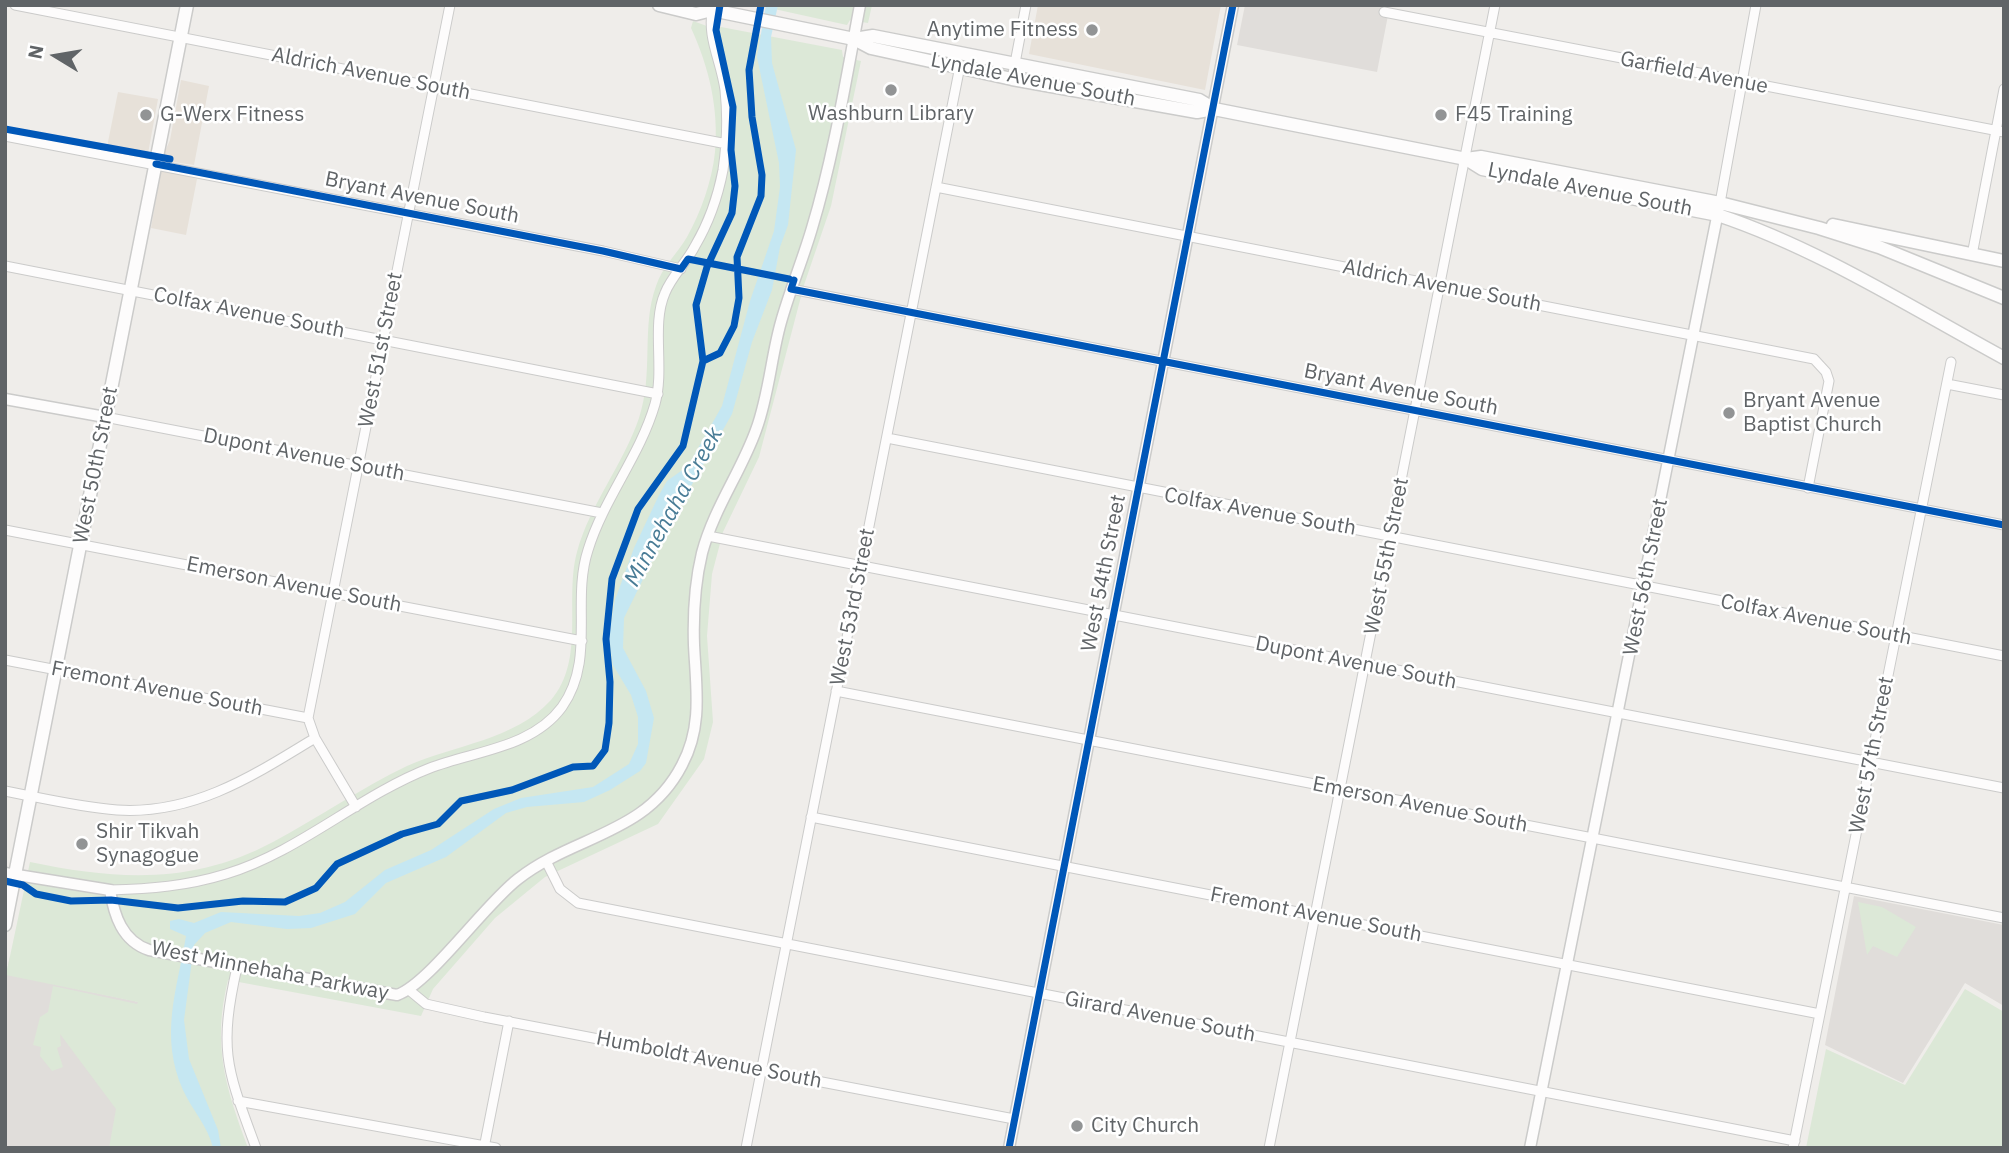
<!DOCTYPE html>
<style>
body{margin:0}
#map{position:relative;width:2009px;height:1153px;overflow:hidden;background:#efedea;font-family:"IBM Plex Sans",sans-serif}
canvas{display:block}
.frame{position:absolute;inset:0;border:7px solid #606467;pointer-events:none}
.north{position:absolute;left:21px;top:21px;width:70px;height:70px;-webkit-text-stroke:5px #fff;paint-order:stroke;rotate:281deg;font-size:19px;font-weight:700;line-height:28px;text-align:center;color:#606467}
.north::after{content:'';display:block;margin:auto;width:24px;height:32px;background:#606467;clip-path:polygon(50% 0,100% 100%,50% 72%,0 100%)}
</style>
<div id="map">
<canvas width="2009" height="1153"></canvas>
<div class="frame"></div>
<div class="north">N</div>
</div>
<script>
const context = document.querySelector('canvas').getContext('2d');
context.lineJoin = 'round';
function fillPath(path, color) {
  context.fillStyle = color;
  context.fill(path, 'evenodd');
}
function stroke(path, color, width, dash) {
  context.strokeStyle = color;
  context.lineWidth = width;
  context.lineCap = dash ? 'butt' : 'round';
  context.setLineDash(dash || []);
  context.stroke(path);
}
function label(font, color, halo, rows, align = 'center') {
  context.font = font + ' "IBM Plex Sans",sans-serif';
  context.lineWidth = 5;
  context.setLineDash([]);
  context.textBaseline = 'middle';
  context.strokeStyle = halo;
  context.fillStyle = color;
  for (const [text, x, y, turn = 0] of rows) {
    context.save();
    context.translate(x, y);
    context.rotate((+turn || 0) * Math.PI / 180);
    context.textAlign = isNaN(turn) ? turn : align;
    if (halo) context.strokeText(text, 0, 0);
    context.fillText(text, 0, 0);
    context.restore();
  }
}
fillPath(new Path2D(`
 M1038,5H1221L1205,90L1029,54Z
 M181,80L209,86L194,165L166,161L163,156L170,140Z
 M118,92L158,99L147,159L106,152Z
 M164,170L197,179L186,235L151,228L160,174Z`), '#e7e1d9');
fillPath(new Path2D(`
 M1245,5H1390L1377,72L1237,45Z
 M1854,896L2004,925V1006L1965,983L1903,1083L1825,1045Z
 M10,956L45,982L158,1006L192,1148H5V980Z`), '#e0ddda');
fillPath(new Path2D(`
 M756,5H872L868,23L850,20L847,25Z
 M693,21L715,29L721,27L842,50L843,57L861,61L831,206L804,285L759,457L723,532L712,574L707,636L713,722L704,759L658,824L545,877L495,918L433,989L421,1016L228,980C212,1045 225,1086 248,1148H109L116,1109L60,1034L61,1046L57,1048L63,1067L52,1071L40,1056L41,1047L33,1045L40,1017L48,1012L53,986L137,1004L138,1002L6,975L30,862C117,880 192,885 273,842C318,818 361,788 407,766C454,745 515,740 551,700C586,660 564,599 577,552C590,504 623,465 639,418C654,373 641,327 656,286C662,267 677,254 687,237C701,212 712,181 715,152C719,109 709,67 691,28Z
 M1858,902L1882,907L1916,927L1897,957L1873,946L1867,955Z
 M1965,989L2004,1012V1148H1806L1826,1049L1905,1085Z`), '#dce8d7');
fillPath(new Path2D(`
 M766,5H778L771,37L772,63L796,150L788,225L780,247L772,290L752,342L732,414L674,516L624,618L623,648L646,691L654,718L646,763L640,771L610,790L584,802L527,807L506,813L446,857L386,883L355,914L311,928L287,929L231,922L205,933L194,945L184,1020L189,1059L218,1130L221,1148H213C208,1126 192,1110 183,1090C159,1036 177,990 186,936L170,929V921L179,919L194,923L221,912L299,916L320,913L345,902L385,870L431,850L494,809L521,798L593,787L629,764L638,744V717L631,695L613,665L609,637L615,600L634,548L659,495L667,481L688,466L722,406L750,301L774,231L780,187L779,163L757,57Z`), '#c5e7f2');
const minor = new Path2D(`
 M15,5L727,144
 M1384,12L2004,132
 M1012,79L1026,5
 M5,136L603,251L681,269
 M936,187L1814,359L1826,372L1829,381L1808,488
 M1720,203L1756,5
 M1972,255L2004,89
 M5,266L658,394
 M791,289L2004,525
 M1947,384L2004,395
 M105,417L602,513
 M887,438L2004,656
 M5,530L582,641
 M708,536L2004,788
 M5,660L308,718
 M836,691L2004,918
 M5,791C42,798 79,807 117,810C193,815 253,776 315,738
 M356,807L315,738L308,718L450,5
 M811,817L1820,1014
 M546,861L560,889L578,903L1795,1141
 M110,890C150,889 187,886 226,874C299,852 358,796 430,768C474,751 532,748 562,707C596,659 571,602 588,550C604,498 640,456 655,404C665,368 651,325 665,293C671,277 687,262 695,246C708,224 718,196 723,170C727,143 728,118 725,90C721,60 706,37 713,6
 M237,967C218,1052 227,1069 256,1148
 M409,990L426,1004L484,1017L1014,1119
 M238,1101L496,1148
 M484,1148L509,1021
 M746,1148L960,66
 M1269,1148L1495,5
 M1793,1148L1951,362`);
const tertiary = new Path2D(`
 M5,399L105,417
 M5,873L110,890C114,915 122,941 149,950L397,995C429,984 485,904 518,879C574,835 646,835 682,765C703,726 696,687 694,645C693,614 695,582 702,553C714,508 741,472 756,430C769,395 771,357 781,322C790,290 803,259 812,228C834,155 846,79 860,5
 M1009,1148L1233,5
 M1530,1148L1719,207`);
const secondary = new Path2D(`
 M659,5L696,14L712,10
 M705,5L712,10L854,39L871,48L1012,79L1197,112L1214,109
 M854,39L873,36L1199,100L1214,109L1466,159L1481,157L1720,203L1819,228L1879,247L2004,298
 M1466,159L1482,169L1718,215C1819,249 1910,307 2004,358
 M1833,225L2004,261
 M5,925L187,5`);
stroke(minor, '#cbcbca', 11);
stroke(tertiary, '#cbcbca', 13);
stroke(secondary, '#cbcbca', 15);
stroke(minor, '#fdfcfc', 9);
stroke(tertiary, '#fdfcfc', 10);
stroke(secondary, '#fdfcfc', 12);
stroke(new Path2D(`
 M5,129L170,159
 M156,164L603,251L681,269L688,259L789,279
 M794,280L791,289L2004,525
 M703,361L696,305L707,267L732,213L735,186L731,150L733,107L716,30L720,5
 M5,881L23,885L36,894L71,901L111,900L178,908L243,901L285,902L316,888L337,864L402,834L438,824L461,801L512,790L573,767L593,766L605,750L609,723L610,682L606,639L612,579L638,509L683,446L703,361L720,353L734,326L739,298L737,257L761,196L762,175L752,117L749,70L761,5
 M1009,1148L1233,5`), '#0057b8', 7);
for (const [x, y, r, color] of [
 [1092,30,7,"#929495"],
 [891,90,7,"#929495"],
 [146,115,7,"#929495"],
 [1441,115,7,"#929495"],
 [1729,413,7,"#929495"],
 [82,844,7,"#929495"],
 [1077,1126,7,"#929495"]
]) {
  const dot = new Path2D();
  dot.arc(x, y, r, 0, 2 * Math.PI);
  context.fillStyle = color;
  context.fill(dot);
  stroke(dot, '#fff', 2.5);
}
label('21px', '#606467', '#fff', [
 ["Anytime Fitness",1078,30,"right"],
 ["Washburn Library",891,114,"center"],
 ["G-Werx Fitness",160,115],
 ["F45 Training",1455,115],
 ["Bryant Avenue",1743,401],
 ["Baptist Church",1743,425],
 ["Shir Tikvah",96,832],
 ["Synagogue",96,856],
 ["City Church",1091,1126]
], 'left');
label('21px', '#606467', '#fff', [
 ["Garfield Avenue",1694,73,11],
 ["Aldrich Avenue South",371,74,11],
 ["Lyndale Avenue South",1033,80,11],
 ["Lyndale Avenue South",1590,190,11],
 ["Bryant Avenue South",422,198,11],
 ["Aldrich Avenue South",1442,286,11],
 ["Colfax Avenue South",249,313,11],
 ["West 51st Street",381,350,-79],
 ["Bryant Avenue South",1401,390,11],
 ["Dupont Avenue South",304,455,11],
 ["West 50th Street",96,465,-79],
 ["Colfax Avenue South",1260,512,10],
 ["West 55th Street",1387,556,-79],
 ["West 54th Street",1104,573,-79],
 ["West 56th Street",1646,577,-79],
 ["Emerson Avenue South",294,585,11],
 ["West 53rd Street",853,607,-79],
 ["Colfax Avenue South",1816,620,11],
 ["Dupont Avenue South",1356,663,11],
 ["Fremont Avenue South",157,689,11],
 ["West 57th Street",1872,755,-79],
 ["Emerson Avenue South",1420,805,11],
 ["Fremont Avenue South",1316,915,11],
 ["West Minnehaha Parkway",270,971,11],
 ["Girard Avenue South",1160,1017,11],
 ["Humboldt Avenue South",709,1060,11]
]);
label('italic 23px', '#497c96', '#fff', [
 ["Minnehaha Creek",674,507,-61]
]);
</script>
